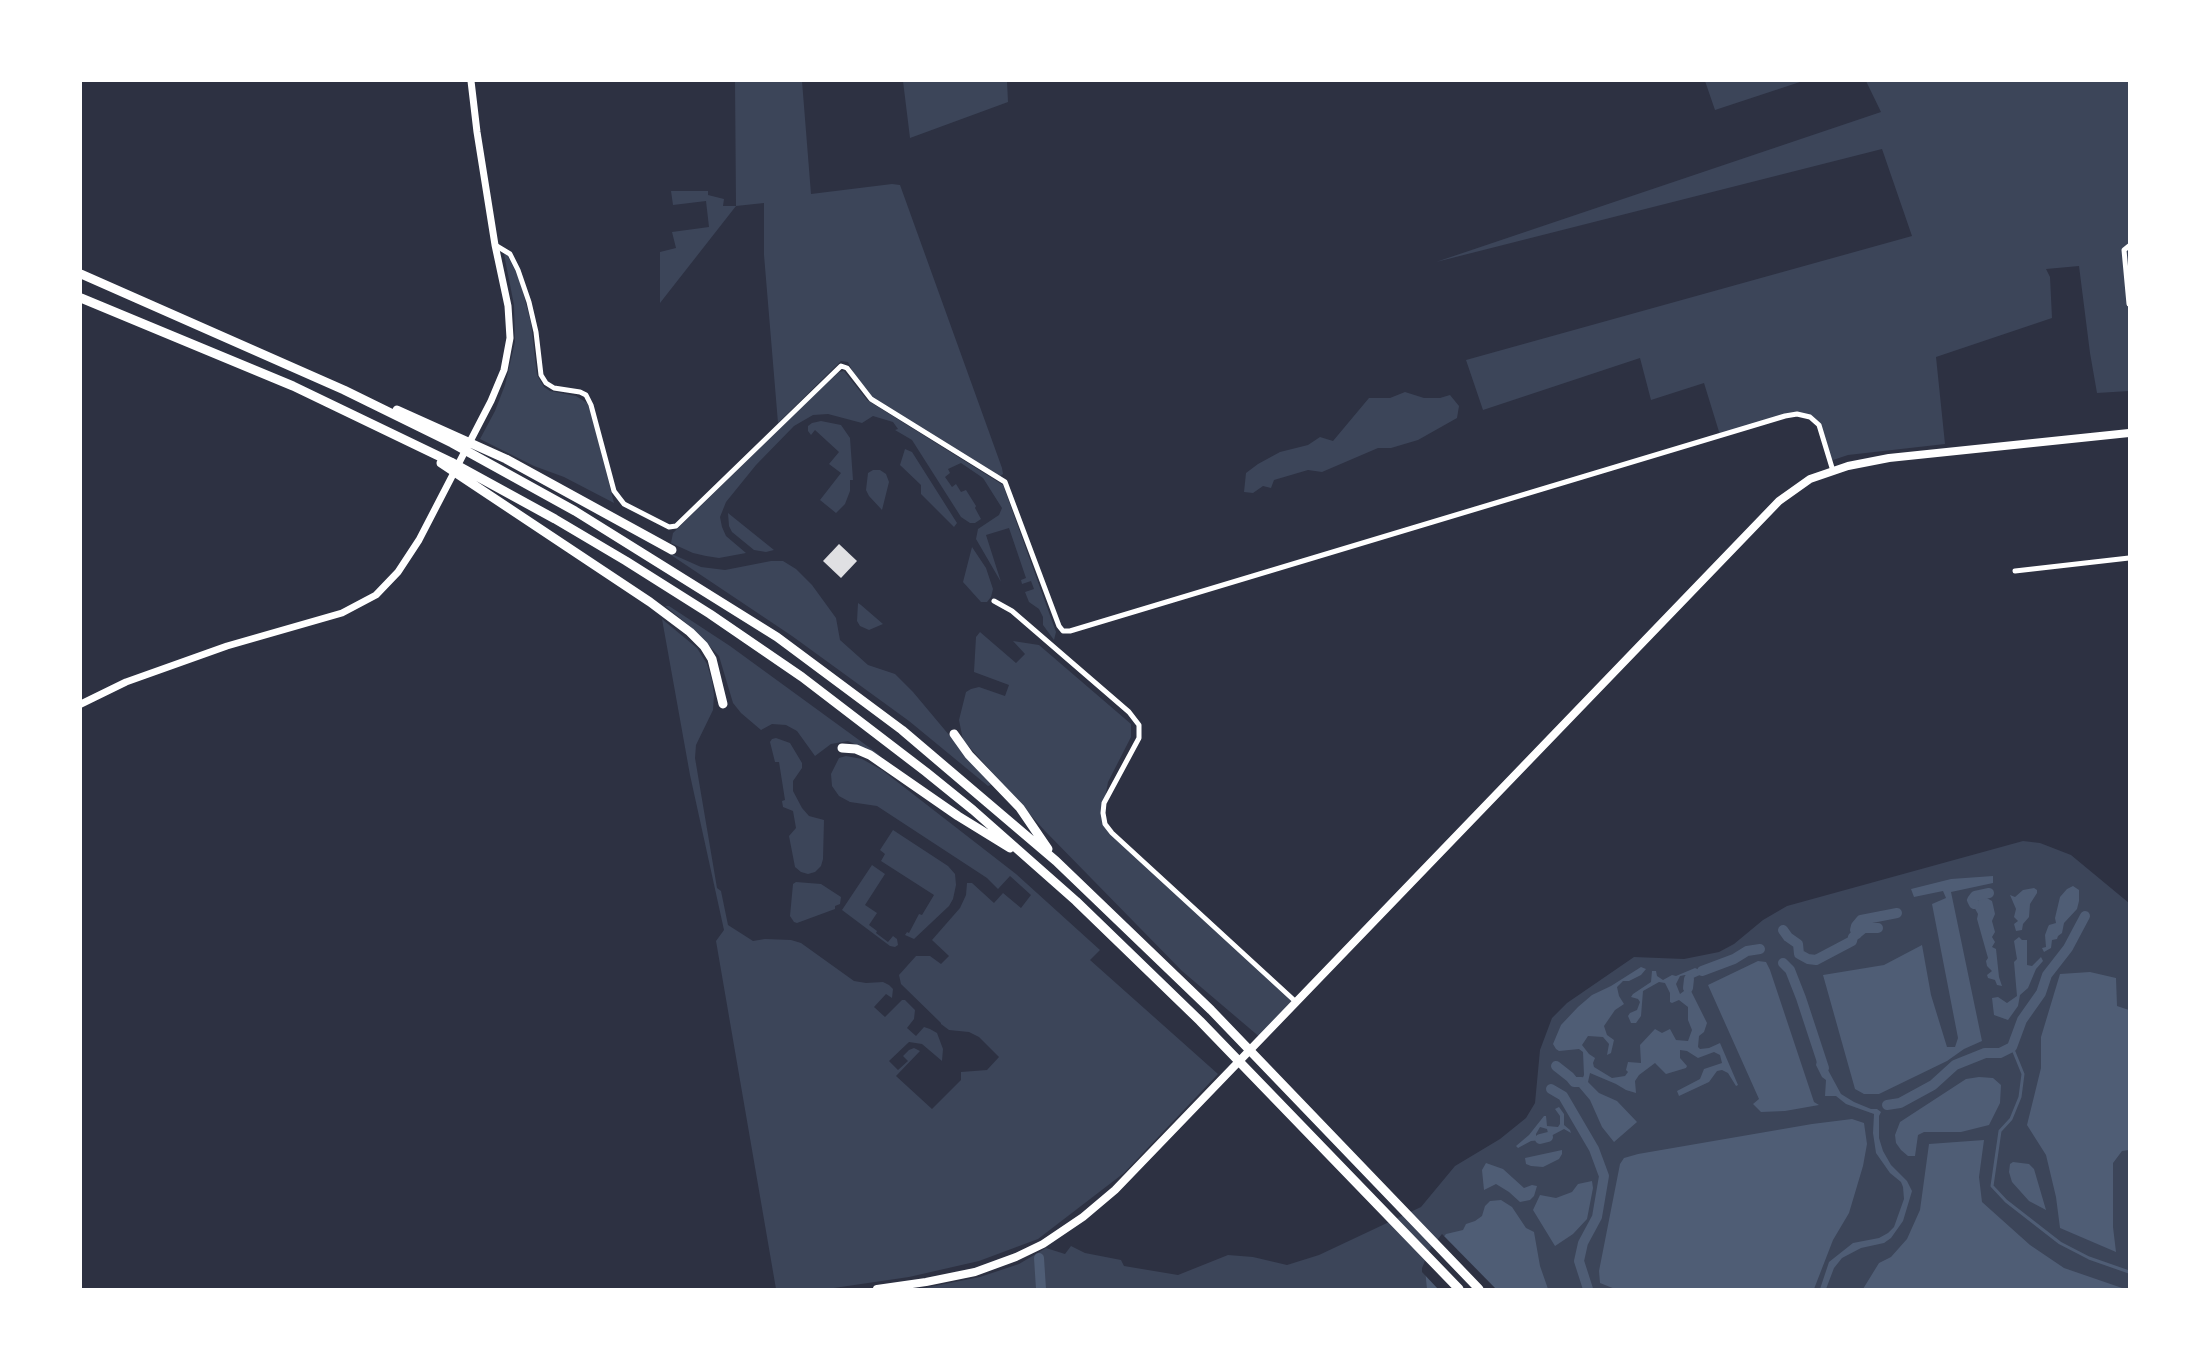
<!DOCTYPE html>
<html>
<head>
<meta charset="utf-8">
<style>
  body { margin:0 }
  #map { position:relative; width:2210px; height:1370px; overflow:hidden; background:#2d3142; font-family:Bitter,serif }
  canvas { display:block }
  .frame { position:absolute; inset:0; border:82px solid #fff; pointer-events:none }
</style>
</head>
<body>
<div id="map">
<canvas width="2210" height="1370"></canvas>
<div class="frame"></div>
</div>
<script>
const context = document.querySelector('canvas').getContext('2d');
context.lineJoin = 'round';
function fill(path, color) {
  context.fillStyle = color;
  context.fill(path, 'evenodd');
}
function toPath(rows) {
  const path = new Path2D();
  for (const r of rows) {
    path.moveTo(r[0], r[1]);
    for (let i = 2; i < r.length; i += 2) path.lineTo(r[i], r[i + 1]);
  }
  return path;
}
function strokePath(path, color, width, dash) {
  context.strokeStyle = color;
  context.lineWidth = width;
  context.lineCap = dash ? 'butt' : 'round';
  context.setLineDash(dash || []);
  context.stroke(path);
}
fill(toPath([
  [735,81,802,81,811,194,892,184,900,185,1002,468,1003,474,1000,476,872,397,855,376,848,362,841,361,778,423,764,255,764,203,736,206,660,303,660,252,676,248,672,232,709,227,706,201,673,205,671,191,708,191,708,195,724,199,723,206,736,206],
  [903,81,1007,81,1008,102,910,138],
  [1705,81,1803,81,1715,110],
  [1866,81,2129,81,2129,391,2097,393,2090,353,2079,266,2046,269,2050,277,2052,318,1936,357,1945,444,1848,455,1830,461,1824,436,1810,417,1797,414,1720,435,1704,383,1651,400,1640,358,1483,410,1466,360,1912,236,1882,149,1436,262,1881,112],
  [504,254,507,255,511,262,520,281,531,323,537,375,544,387,550,391,576,396,587,403,591,412,614,503,564,477,534,466,480,439,495,411,505,385,515,342,514,305],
  [844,371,867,400,1003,485,1056,632,1054,640,1043,625,1043,617,1039,609,1029,602,1025,592,1034,589,1031,581,1022,584,1021,580,1026,578,1009,528,986,535,1001,582,976,539,978,529,999,515,1002,508,983,478,961,463,948,469,950,473,945,477,952,487,956,484,961,492,966,490,976,506,975,508,981,519,975,523,970,523,961,517,912,440,895,430,898,429,893,422,873,416,862,423,828,414,813,415,794,426,756,465,726,502,720,517,722,527,726,536,746,553,719,558,706,556,693,553,671,543,673,533,810,399,839,372],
  [1405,392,1424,398,1440,398,1450,395,1459,406,1457,418,1418,440,1391,448,1378,448,1322,472,1308,470,1274,480,1271,488,1263,486,1253,493,1244,492,1246,473,1258,464,1280,452,1308,445,1320,437,1333,441,1369,398,1390,398],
  [821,421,841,425,850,438,853,480,850,480,850,491,845,504,836,513,820,500,841,473,829,464,839,452,815,430,811,435,808,431,808,426,812,423],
  [905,449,912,452,957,523,954,527,921,494,921,485,900,465],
  [873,470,880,470,886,474,889,482,882,510,869,496,866,490,868,473],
  [728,513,774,550,766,552,754,550,732,532,729,526],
  [972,547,986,568,993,589,991,597,987,602,981,602,963,582],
  [665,551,701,567,725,570,771,561,783,561,796,569,812,585,836,618,840,640,868,665,895,674,913,692,991,785,988,786,909,721,792,636],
  [858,603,861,605,883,624,869,630,860,626,857,621],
  [665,606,669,606,730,646,881,756,848,741,831,744,815,756,797,731,786,725,772,724,761,730,741,713,733,703,719,656,691,627],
  [662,619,697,648,707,664,712,681,714,695,713,710,696,745,695,758,717,888,721,891,728,925,753,941,765,939,791,940,801,943,854,981,866,983,883,982,889,985,893,989,892,998,886,994,874,1007,885,1017,902,1000,905,1000,915,1010,914,1019,907,1028,916,1036,924,1027,930,1029,937,1033,943,1049,942,1061,922,1044,909,1042,889,1061,898,1070,908,1061,903,1056,909,1050,914,1048,920,1051,896,1076,932,1109,961,1080,961,1072,987,1070,999,1057,979,1037,969,1032,949,1030,941,1024,941,1023,901,984,899,975,916,956,930,956,941,964,949,956,932,940,960,908,966,895,967,883,972,883,994,903,1003,893,1021,908,1031,895,1010,876,998,889,987,878,877,806,850,802,839,796,832,786,831,774,839,758,846,756,862,759,882,770,1016,874,1100,950,1090,960,1218,1074,1124,1173,1038,1239,979,1261,909,1277,827,1289,776,1289,716,941,724,930,690,775],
  [980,632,1016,663,1025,654,1013,641,1039,645,1131,724,1131,737,1108,782,1104,803,1105,824,1296,1002,1262,1039,1182,971,1045,831,963,740,959,720,966,692,971,689,979,687,1005,696,1009,685,974,672,976,637],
  [776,738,790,743,802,763,802,768,793,781,793,791,802,808,809,816,824,820,823,859,821,866,815,872,808,874,801,872,795,867,789,836,796,828,793,811,783,807,782,801,785,800,779,762,775,762,770,742,772,739],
  [893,830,948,866,955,874,956,885,953,899,949,906,914,939,905,935,907,932,909,933,919,914,922,915,934,895,881,861,885,854,880,850],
  [2023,841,2040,843,2071,855,2129,903,2129,1289,919,1289,980,1277,1019,1264,1046,1248,1065,1254,1071,1246,1085,1253,1121,1260,1124,1266,1178,1275,1228,1255,1253,1257,1287,1265,1319,1255,1421,1207,1455,1166,1500,1139,1526,1118,1535,1103,1540,1050,1552,1018,1567,1003,1634,957,1684,959,1719,952,1734,944,1763,920,1787,906],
  [872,865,885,874,865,905,877,913,869,925,877,931,876,933,888,942,893,936,897,939,898,945,895,947,890,946,842,910],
  [796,882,821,884,841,897,840,904,835,906,835,909,797,923,794,922,790,916,793,884]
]), '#3c4559');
fill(toPath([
  [1993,876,1993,883,1951,892,1982,1041,1964,1049,1947,1061,1879,1094,1864,1094,1855,1089,1823,975,1884,965,1922,945,1931,995,1947,1047,1955,1047,1958,1038,1932,904,1946,898,1943,891,1914,897,1911,889,1951,879],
  [2073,886,2079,890,2079,901,2077,909,2064,923,2062,933,2058,936,2057,939,2052,940,2051,948,2044,952,2042,948,2046,947,2045,935,2048,927,2049,925,2056,923,2055,918,2060,897,2067,889],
  [2034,888,2037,890,2037,893,2030,904,2029,917,2023,924,2022,930,2016,931,2014,924,2018,921,2014,917,2016,909,2010,895,2015,897,2023,890],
  [1985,897,1992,901,1993,905,1995,914,1992,921,1995,932,1992,937,1995,942,1992,947,1996,949,1999,977,2002,986,1997,985,1995,980,1988,978,1987,975,1992,971,1987,966,1986,961,1988,958,1977,919,1978,914,1973,905,1975,902],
  [2019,937,2022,940,2027,940,2027,965,2032,966,2041,957,2043,961,2036,969,2028,988,2020,995,2018,1006,2008,1020,1994,1015,1992,998,1998,997,2007,1003,2017,996,2014,962,2017,959,2014,941],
  [1758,961,1766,962,1770,970,1814,1102,1819,1105,1785,1111,1761,1112,1753,1104,1759,1099,1708,985],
  [1641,967,1646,969,1641,975,1629,981,1623,981,1617,987,1619,996,1624,1004,1615,1010,1604,1026,1607,1035,1614,1040,1611,1053,1607,1055,1609,1044,1603,1037,1588,1036,1582,1045,1589,1054,1595,1058,1593,1063,1594,1067,1612,1078,1625,1076,1628,1072,1626,1070,1628,1062,1641,1063,1640,1045,1655,1029,1662,1033,1670,1029,1676,1040,1688,1041,1692,1030,1688,1020,1688,1007,1679,1000,1672,1003,1670,1002,1670,993,1665,983,1659,982,1643,991,1641,1016,1636,1023,1631,1023,1628,1016,1630,1013,1637,1010,1640,1002,1638,999,1631,997,1633,994,1651,982,1652,971,1656,971,1657,976,1663,980,1672,975,1676,976,1695,968,1702,971,1702,974,1691,979,1685,975,1680,976,1676,984,1680,994,1688,988,1691,991,1707,1023,1704,1032,1699,1036,1698,1047,1700,1049,1709,1048,1720,1043,1738,1085,1736,1086,1728,1073,1722,1070,1717,1071,1709,1082,1679,1096,1677,1091,1700,1079,1704,1069,1722,1063,1720,1055,1714,1052,1698,1058,1687,1051,1680,1050,1680,1058,1687,1066,1686,1068,1666,1074,1655,1063,1639,1075,1635,1081,1636,1093,1626,1090,1616,1084,1590,1073,1588,1082,1599,1093,1617,1101,1637,1122,1614,1142,1602,1127,1590,1100,1579,1087,1584,1075,1583,1052,1579,1049,1559,1051,1556,1049,1553,1044,1561,1025,1578,1007,1592,995,1611,986],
  [2090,972,2116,978,2117,1006,2129,1010,2129,1150,2122,1151,2113,1163,2113,1227,2116,1252,2060,1228,2056,1197,2046,1155,2027,1125,2041,1068,2041,1037,2060,974],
  [1821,1055,1825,1058,1828,1070,1841,1094,1854,1102,1871,1109,1877,1109,1881,1112,1879,1116,1879,1138,1883,1151,1891,1165,1907,1181,1912,1191,1903,1221,1891,1238,1884,1243,1861,1248,1842,1258,1834,1268,1826,1289,1820,1289,1829,1262,1853,1243,1879,1238,1888,1233,1894,1227,1904,1199,1903,1187,1901,1182,1890,1173,1876,1153,1873,1133,1874,1114,1846,1104,1836,1096,1825,1096,1826,1080,1822,1077,1816,1065,1818,1056],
  [1979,1077,1993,1078,2001,1085,2000,1103,1989,1125,1961,1132,1924,1132,1918,1135,1915,1156,1908,1156,1901,1150,1896,1143,1895,1135,1900,1122,1966,1079],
  [1559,1107,1564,1114,1564,1125,1570,1130,1571,1133,1564,1129,1549,1137,1547,1129,1540,1127,1536,1134,1536,1138,1541,1140,1531,1141,1518,1148,1516,1146,1529,1135,1544,1116,1546,1116,1547,1126,1558,1127,1560,1124,1560,1116,1555,1109],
  [1852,1119,1864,1123,1867,1144,1863,1166,1849,1213,1833,1240,1814,1289,1615,1289,1600,1283,1599,1271,1620,1164,1624,1158,1638,1154,1812,1124],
  [1984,1140,1979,1177,1982,1202,2030,1245,2064,1268,2125,1289,1863,1289,1879,1263,1891,1257,1907,1239,1920,1210,1929,1144],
  [1562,1150,1562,1154,1559,1159,1543,1167,1531,1166,1526,1164,1525,1158],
  [2013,1162,2029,1164,2034,1169,2046,1210,2029,1201,2012,1182,2009,1172,2010,1164],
  [1486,1163,1503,1169,1524,1188,1532,1185,1537,1186,1534,1196,1530,1200,1520,1202,1509,1192,1496,1184,1484,1190,1482,1170],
  [1592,1181,1593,1188,1587,1219,1573,1234,1555,1246,1533,1210,1540,1195,1556,1198,1572,1192,1578,1184],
  [1501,1200,1512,1207,1526,1228,1534,1232,1540,1266,1548,1289,1427,1289,1425,1269,1433,1250,1446,1234,1463,1230,1466,1224,1475,1221,1482,1216,1485,1206,1490,1201]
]), '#4f5d75');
fill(toPath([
  [1442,1234,1496,1289,1438,1289,1422,1272,1422,1268,1430,1249]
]), '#2d3142');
strokePath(toPath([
  [2012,1047,2023,1074,2020,1097,2011,1119,2000,1131,1992,1186,2006,1201,2060,1243,2089,1258,2129,1272]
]), '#4f5d75', 3);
strokePath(toPath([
  [1974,904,1972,900,1975,896,1989,893],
  [1783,930,1788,937,1798,944,1799,954,1808,959,1816,960,1852,941,1853,937,1864,928,1878,928],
  [1857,934,1855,930,1856,926,1861,920,1897,913],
  [1783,963,1790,970,1801,998,1824,1068],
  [1702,971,1734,959,1747,951,1760,949],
  [1688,988,1689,979],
  [1556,1066,1570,1077,1574,1082,1581,1082],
  [1551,1089,1563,1096,1594,1149,1604,1176,1597,1217,1583,1243,1579,1261,1588,1289],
  [1887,1105,1900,1103,1933,1085,1955,1065,1985,1053,2000,1053,2012,1047,2022,1020,2041,993,2047,975,2068,948,2085,916],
  [1540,1139,1548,1137],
  [1039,1258,1041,1289]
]), '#4f5d75', 10);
fill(toPath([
  [839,544,857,561,841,578,823,561]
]), '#e0e0e3');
strokePath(toPath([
  [495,245,510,254,518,270,529,302,536,332,541,375,546,383,554,388,580,392,586,395,591,405,614,491,624,504,669,527,676,526,841,366,847,368,871,399,1005,482,1059,626,1063,631,1070,631,1785,416,1797,414,1810,417,1819,425,1833,471],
  [2129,246,2124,250,2129,304],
  [2015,571,2129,558],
  [994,601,1012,611,1129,712,1139,725,1139,738,1104,803,1103,813,1105,824,1112,833,1296,1002]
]), '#fff', 5);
strokePath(toPath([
  [81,704,126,682,227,646,342,613,376,595,398,572,419,540,491,401,504,370,510,338,508,306,495,245,477,132,471,81]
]), '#fff', 7);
strokePath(toPath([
  [877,1289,926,1282,975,1272,1016,1257,1043,1244,1083,1217,1115,1190,1779,501,1810,479,1848,466,1889,458,2129,433]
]), '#fff', 8);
strokePath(toPath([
  [81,274,344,390,452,443,575,511,777,637,902,730,1056,861,1211,1010,1479,1289],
  [81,298,293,386,451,462,555,519,626,561,710,614,802,677,926,772,973,810,1076,901,1200,1021,1459,1289],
  [397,410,506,459,672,550],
  [441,463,650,602,690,632,704,646,712,659,723,704],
  [954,734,969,755,1020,808,1048,849],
  [842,748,856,749,870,755,958,816,1010,848]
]), '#fff', 9);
</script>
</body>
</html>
